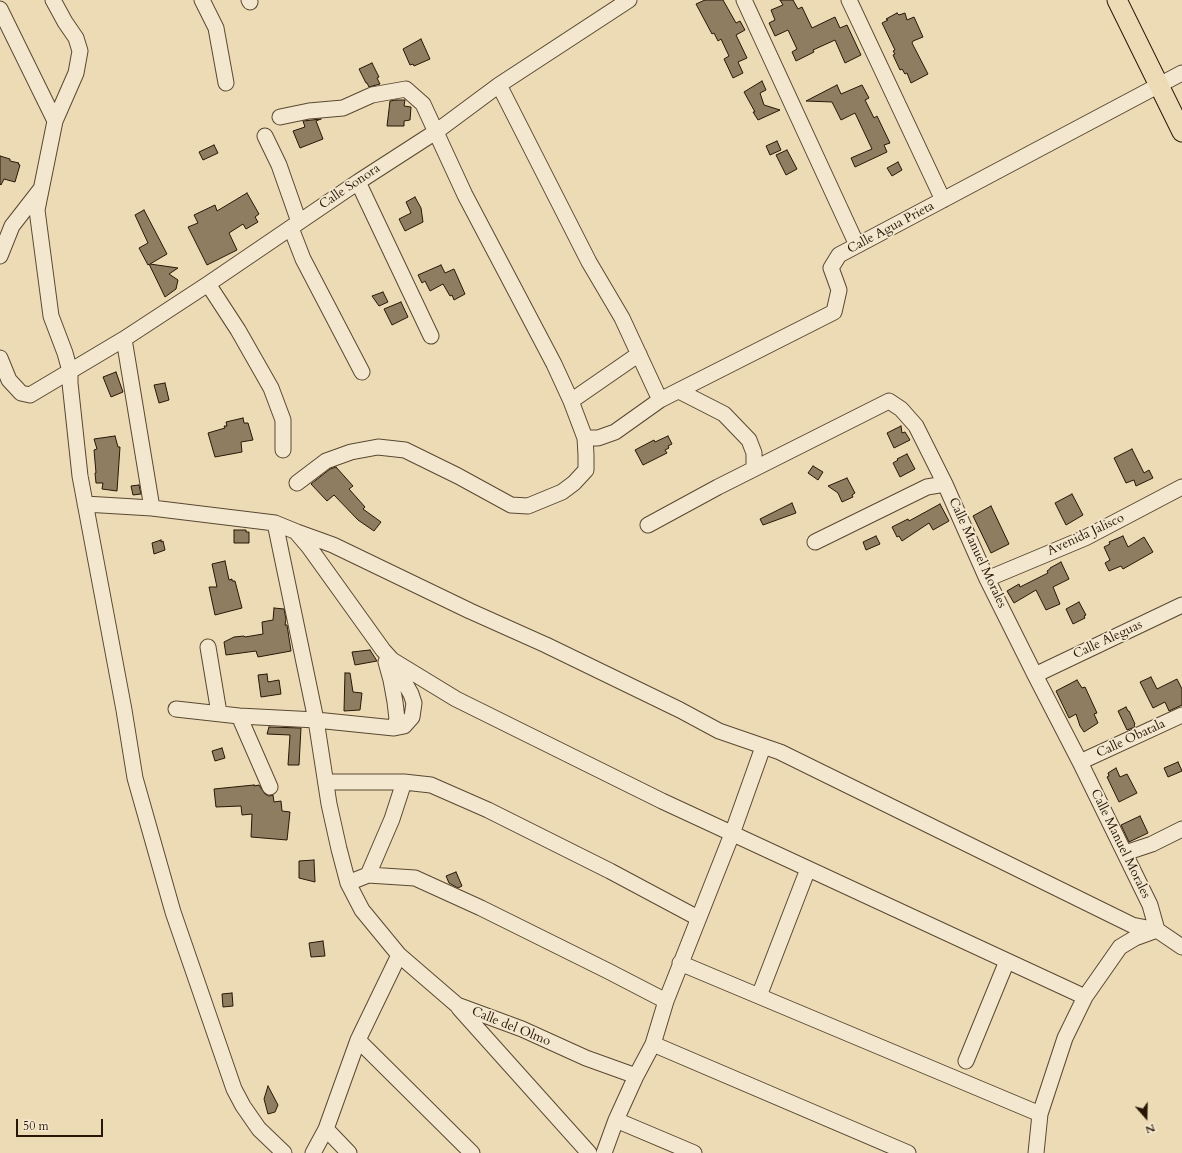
<!DOCTYPE html>
<html>
<head>
<meta charset="utf-8">
<style>
  body { margin:0 }
  #map { position:relative; width:1182px; height:1153px; overflow:hidden; background:#eddbb5; font-family:Cardo,serif }
  canvas { display:block }
  .north { position:absolute; left:1126px; top:1097px; width:40px; height:40px; -webkit-text-stroke:3px #f3e8cf; paint-order:stroke; rotate:160deg; font-size:11px; font-weight:700; line-height:16px; text-align:center; color:#281706 }
  .north::after { content:''; display:block; margin:auto; width:14px; height:18px; background:#281706; clip-path:polygon(50% 0,100% 100%,50% 72%,0 100%) }
  .scale { position:absolute; left:16px; top:1119px; width:87px; height:18px; box-sizing:border-box; border:2px solid #281706; border-top:0; padding-left:5px; font-size:12px; line-height:14px; white-space:nowrap; color:#281706; -webkit-text-stroke:3px #f3e8cf; paint-order:stroke }
</style>
</head>
<body>
<div id="map">
<canvas width="1182" height="1153"></canvas>
<div class="north">N</div>
<div class="scale">50 m</div>
</div>
<script>
const context = document.querySelector('canvas').getContext('2d');
context.lineJoin = 'round';
function fill(path, color) {
  context.fillStyle = color;
  context.fill(path, 'evenodd');
}
function toPath(rows) {
  const path = new Path2D();
  for (const r of rows) {
    path.moveTo(r[0], r[1]);
    for (let i = 2; i < r.length; i += 2) path.lineTo(r[i], r[i + 1]);
  }
  return path;
}
function strokePath(path, color, width, dash) {
  context.strokeStyle = color;
  context.lineWidth = width;
  context.lineCap = dash ? 'butt' : 'round';
  context.setLineDash(dash || []);
  context.stroke(path);
}
function write(font, color, halo, rows, align = 'center') {
  context.font = font + ' Cardo,serif';
  context.lineWidth = 3.5;
  context.setLineDash([]);
  context.textBaseline = 'middle';
  context.strokeStyle = halo;
  context.fillStyle = color;
  for (const [text, x, y, turn = 0] of rows) {
    context.save();
    context.translate(x, y);
    context.rotate((+turn || 0) * Math.PI / 180);
    context.textAlign = isNaN(turn) ? turn : align;
    if (halo) context.strokeText(text, 0, 0);
    context.fillText(text, 0, 0);
    context.restore();
  }
}
const building = toPath([
  [705,0,723,0,736,23,740,21,745,30,736,35,747,58,738,62,743,73,733,78,724,59,729,56,721,39,718,41,714,33,712,34,696,4,705,0],
  [780,0,793,0,798,9,802,7,812,28,835,17,840,28,847,25,861,55,845,63,835,40,813,50,814,52,796,61,792,52,797,49,788,30,775,36,769,23,775,20,771,10,783,5,780,0],
  [897,13,899,15,905,13,907,20,914,17,923,37,913,41,912,43,928,74,911,83,907,73,905,74,902,69,900,70,893,55,895,54,893,51,895,50,882,23,888,20,886,19,897,13],
  [421,39,430,59,414,66,413,64,410,65,403,49,421,39],
  [372,63,379,77,377,78,380,84,369,87,367,83,366,83,359,69,372,63],
  [762,81,766,90,760,93,764,105,780,110,758,120,753,112,755,112,744,92,762,81],
  [837,85,841,94,862,85,869,98,865,100,874,118,877,116,890,143,884,145,887,152,855,167,851,158,872,149,855,113,841,120,832,102,806,101,837,85],
  [396,100,405,100,404,106,411,107,410,120,404,121,404,126,387,126,390,101,396,100],
  [321,119,316,121,323,139,300,148,293,131,305,127,303,121,321,119],
  [777,141,781,150,770,155,766,146,777,141],
  [214,145,218,153,203,160,199,152,214,145],
  [787,150,797,169,786,175,776,155,787,150],
  [0,156,10,159,10,161,19,163,18,164,20,165,15,182,4,179,1,185,0,184,0,156],
  [898,162,902,170,892,176,887,168,898,162],
  [247,193,259,214,255,217,258,222,246,229,243,224,229,233,237,250,207,265,188,227,198,223,194,215,215,205,217,211,247,193],
  [415,197,421,208,423,222,405,231,399,219,411,213,406,202,415,197],
  [144,210,167,254,150,264,178,268,169,274,178,280,176,289,165,297,149,264,148,265,139,248,148,243,135,215,144,210],
  [441,265,445,273,454,269,465,294,454,300,452,295,450,296,443,284,430,291,425,281,422,283,418,275,441,265],
  [383,292,388,302,379,306,372,296,383,292],
  [401,302,408,317,392,325,384,309,401,302],
  [116,372,123,392,111,397,103,377,116,372],
  [165,383,169,400,159,403,154,385,165,383],
  [243,418,244,423,248,423,253,440,241,442,242,452,215,457,208,433,225,428,224,426,227,426,226,422,243,418],
  [901,426,902,433,905,432,910,440,894,448,887,433,901,426],
  [115,436,118,447,120,447,117,491,102,489,103,483,96,483,95,473,96,473,94,450,97,449,94,439,115,436],
  [668,436,672,444,668,446,669,448,665,450,667,453,643,465,635,450,654,440,655,442,668,436],
  [1132,449,1144,473,1149,470,1153,478,1136,486,1134,480,1126,483,1114,458,1132,449],
  [907,454,915,469,900,477,893,463,898,460,897,459,907,454],
  [813,466,823,472,818,480,808,473,813,466],
  [336,467,353,486,349,489,365,507,363,509,381,522,374,531,358,520,334,495,327,501,311,484,330,469,336,467],
  [847,478,855,493,852,495,853,497,842,502,838,493,828,486,847,478],
  [139,485,141,494,133,495,131,486,139,485],
  [1072,494,1083,515,1066,525,1055,503,1072,494],
  [792,503,796,513,763,525,760,519,792,503],
  [940,504,949,521,933,530,929,523,902,541,899,536,897,537,892,527,908,519,909,521,940,504],
  [991,506,1009,544,991,553,973,516,991,506],
  [234,530,246,530,246,532,249,532,249,543,234,543,234,530],
  [876,536,880,544,866,550,863,542,876,536],
  [1123,536,1128,547,1144,537,1153,552,1123,569,1121,566,1109,571,1105,563,1110,560,1104,547,1110,544,1109,542,1123,536],
  [161,540,161,542,163,541,165,550,154,554,152,543,161,540],
  [225,561,229,580,232,579,232,581,235,581,242,608,215,615,209,587,217,587,212,564,225,561],
  [1061,562,1069,579,1053,587,1060,604,1046,610,1036,590,1014,603,1007,591,1019,584,1020,587,1048,573,1047,571,1050,569,1050,568,1061,562],
  [1079,602,1086,615,1084,616,1085,618,1073,624,1066,609,1079,602],
  [274,608,284,609,286,619,285,625,287,625,291,651,258,657,256,651,226,655,224,642,234,637,244,636,245,637,263,634,262,622,273,620,274,608],
  [370,650,377,661,355,665,352,652,370,650],
  [345,673,350,673,353,692,362,693,360,710,344,711,345,673],
  [267,674,268,682,279,680,281,694,261,697,258,675,267,674],
  [1151,677,1157,689,1177,679,1182,689,1182,705,1169,711,1165,702,1153,708,1140,682,1151,677],
  [1077,680,1082,688,1085,687,1097,713,1094,714,1098,723,1084,732,1080,726,1076,714,1069,718,1056,691,1077,680],
  [1126,707,1128,711,1129,711,1135,724,1134,725,1135,727,1127,730,1118,711,1126,707],
  [269,727,301,728,299,765,288,765,290,735,267,734,269,727],
  [222,748,225,758,215,761,212,751,222,748],
  [1178,762,1182,771,1168,777,1164,768,1178,762],
  [1116,768,1120,777,1127,774,1137,793,1119,802,1107,777,1109,776,1108,773,1116,768],
  [254,785,254,786,259,785,265,794,269,796,273,795,274,802,281,801,282,811,290,812,287,840,251,837,252,814,242,815,241,806,216,807,214,789,254,785],
  [1140,816,1148,833,1129,842,1121,825,1140,816],
  [314,860,315,882,299,878,299,861,314,860],
  [456,872,462,886,458,888,449,883,446,876,456,872],
  [323,941,325,956,311,957,309,943,323,941],
  [232,993,233,1006,223,1007,222,994,232,993],
  [268,1086,278,1105,275,1112,268,1114,264,1099,268,1086]
]);
fill(building, '#8e7d61');
strokePath(building, '#281706', 1);
const minor = toPath([
  [53,0,65,22,76,38,80,51,76,73,55,121],
  [202,0,216,28,226,83],
  [249,0,250,2],
  [744,0,857,245],
  [849,0,943,200],
  [0,9,55,121,37,210,51,316,65,353,70,371,70,383,80,476,124,710,135,778,173,912,234,1089,243,1106,259,1129,284,1153],
  [499,85,589,262,622,318,660,400],
  [280,117,309,111,343,108,372,95,406,89,423,104,465,195,554,364,571,401,585,438,586,455,586,470,574,483,562,492,528,506,511,505,458,476,405,450,378,447,351,452,326,461,297,483],
  [265,136,279,165,299,222],
  [358,182,431,336],
  [291,228,303,259,362,372],
  [0,256,12,226,40,190],
  [208,284,238,330,271,388,283,420,283,450],
  [124,339,152,508],
  [0,358,9,380,21,393,30,395,124,339,208,284,358,182,437,131,499,85,629,0],
  [679,391,724,414,749,440,754,453,754,468],
  [571,401,639,354],
  [585,438,598,438,615,432,660,400,834,312,839,290,831,268,839,255,1182,73],
  [85,504,152,508,275,523,297,532,333,545,470,611,546,645,680,710,719,731,780,752,1132,925,1157,930],
  [275,523,316,720,329,804,339,849,348,883,362,910,399,955,457,1005,522,1029,586,1058,636,1076],
  [648,525,718,487,889,401,901,409,916,426,945,484,987,579,1035,675,1080,762,1150,905,1157,930,1182,947],
  [297,533,309,547,383,650,392,660,456,699,662,801,1085,997],
  [815,542,927,487,945,484],
  [987,579,1085,538,1182,487],
  [208,647,219,713],
  [386,662,391,680,395,702,397,719,394,728],
  [1035,675,1182,605],
  [176,709,239,716,316,720,394,728,404,726,412,717,414,703,411,694,393,662],
  [239,716,270,787],
  [1080,762,1182,715],
  [326,782,404,782,431,785,488,810,610,871,698,918],
  [1125,853,1152,844,1182,829],
  [368,875,392,819,404,782],
  [348,883,368,875,415,878,481,908,608,971,666,1001],
  [680,963,1040,1114],
  [759,996,808,869],
  [459,1008,589,1153],
  [358,1040,472,1153],
  [653,1044,908,1153],
  [966,1061,1007,961],
  [616,1120,694,1153],
  [326,1129,349,1153],
  [313,1153,326,1129,358,1040,399,955],
  [604,1153,616,1120,636,1076,653,1044,666,1001,732,834,763,747],
  [1036,1153,1040,1114,1065,1038,1085,997,1120,947,1135,938,1157,930]
]);
const major = toPath([
  [1117,0,1182,132]
]);
strokePath(minor, '#594832', 17);
strokePath(major, '#281706', 21);
strokePath(minor, '#f3e8cf', 15);
strokePath(major, '#eddbb5', 19);
write('13px', '#281706', '#f3e8cf', [
  ["Calle Sonora",350,187,-34],
  ["Calle Agua Prieta",891,228,-28],
  ["Avenida Jalisco",1086,535,-25],
  ["Calle Manuel Morales",977,553,65],
  ["Calle Aleguas",1108,640,-25],
  ["Calle Obatala",1131,739,-25],
  ["Calle Manuel Morales",1120,844,64],
  ["Calle del Olmo",511,1027,22]
]);
</script>
</body>
</html>
